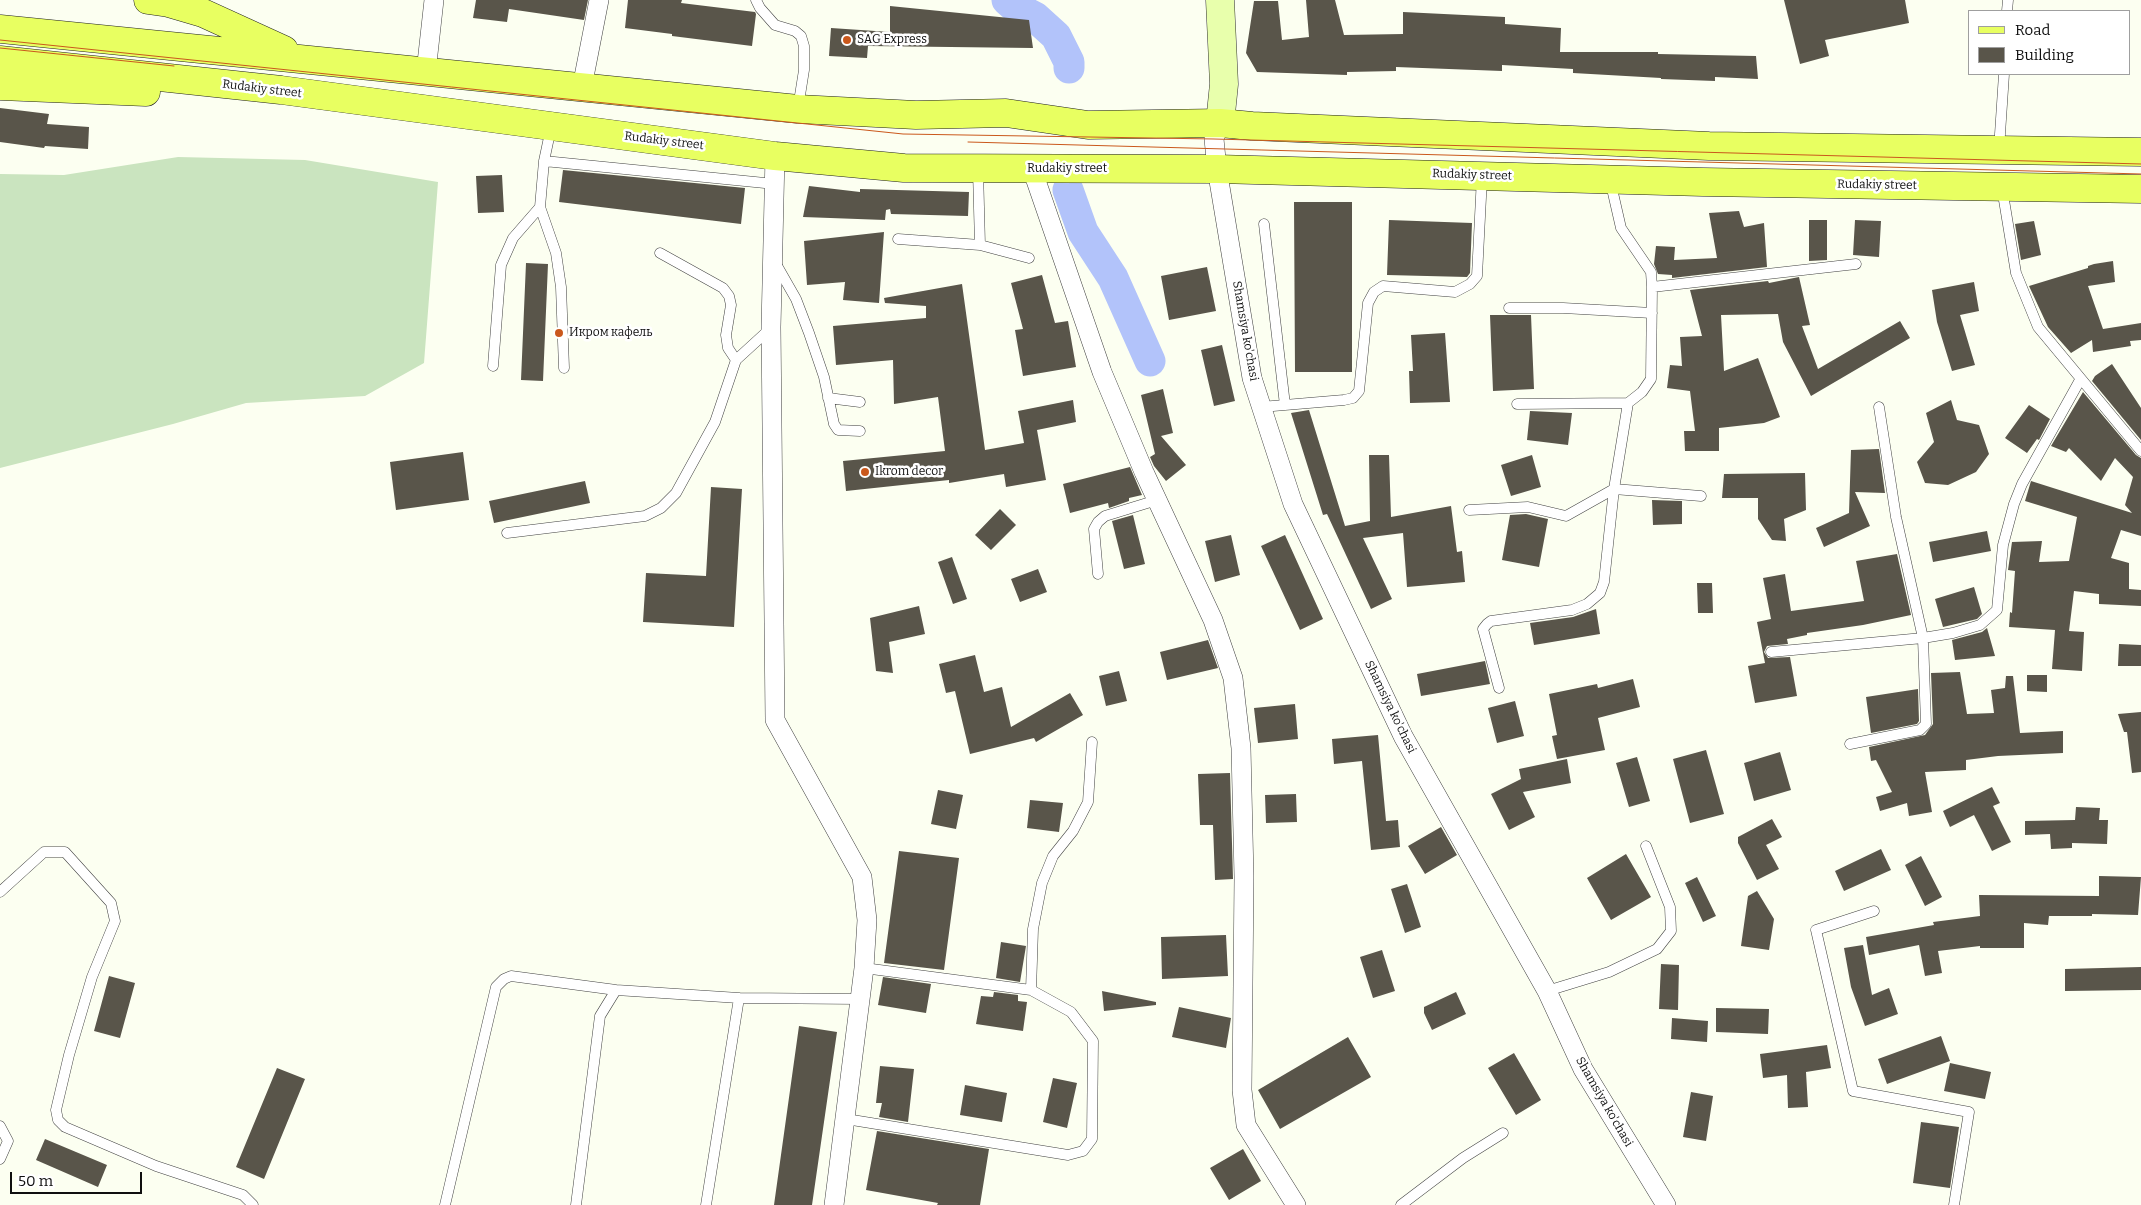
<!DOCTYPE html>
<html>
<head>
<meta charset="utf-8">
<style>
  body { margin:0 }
  #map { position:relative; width:2141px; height:1205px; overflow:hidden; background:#fcfff1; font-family:Bitter,serif }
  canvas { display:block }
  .legend { position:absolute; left:1968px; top:10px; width:162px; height:65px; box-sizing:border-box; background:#fff; border:1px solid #9f9f9f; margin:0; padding:6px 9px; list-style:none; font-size:15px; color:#0f0f0f }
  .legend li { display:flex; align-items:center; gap:10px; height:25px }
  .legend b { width:25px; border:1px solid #9f9f9f }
  .scale { position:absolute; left:10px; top:1172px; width:132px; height:22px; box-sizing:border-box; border:2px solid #0f0f0f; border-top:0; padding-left:6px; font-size:15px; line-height:18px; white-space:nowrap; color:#0f0f0f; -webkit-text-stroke:4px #fff; paint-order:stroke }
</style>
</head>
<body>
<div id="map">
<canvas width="2141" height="1205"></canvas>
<ul class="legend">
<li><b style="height:6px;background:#e8ff61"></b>Road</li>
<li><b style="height:14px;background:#59554a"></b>Building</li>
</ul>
<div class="scale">50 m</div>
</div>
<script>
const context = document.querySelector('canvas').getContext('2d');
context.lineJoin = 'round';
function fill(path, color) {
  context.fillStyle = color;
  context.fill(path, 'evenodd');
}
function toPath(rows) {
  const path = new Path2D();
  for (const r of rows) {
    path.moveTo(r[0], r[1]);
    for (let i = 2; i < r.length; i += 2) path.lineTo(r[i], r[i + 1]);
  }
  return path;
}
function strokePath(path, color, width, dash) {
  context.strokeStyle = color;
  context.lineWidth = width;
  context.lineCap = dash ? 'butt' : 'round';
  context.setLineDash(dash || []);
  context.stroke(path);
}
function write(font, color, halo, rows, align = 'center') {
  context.font = font + ' Bitter,serif';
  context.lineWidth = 5;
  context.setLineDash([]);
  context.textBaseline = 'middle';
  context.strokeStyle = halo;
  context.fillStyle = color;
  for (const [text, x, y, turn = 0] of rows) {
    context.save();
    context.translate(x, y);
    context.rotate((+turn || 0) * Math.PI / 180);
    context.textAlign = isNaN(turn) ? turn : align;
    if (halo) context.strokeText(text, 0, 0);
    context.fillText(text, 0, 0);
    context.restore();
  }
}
fill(toPath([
  [178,157,305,160,438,182,424,363,365,396,246,403,173,424,0,468,0,174,64,175]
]), '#cae4bf');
strokePath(toPath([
  [1007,0,1015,7,1035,17,1056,36,1069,62,1069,68],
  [1068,190,1083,232,1113,278,1150,361]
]), '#b2c3fa', 31);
fill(toPath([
  [476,0,588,0,584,20,509,9,507,22,473,18],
  [628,0,682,0,681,3,755,12,756,14,752,46,672,36,672,34,625,28],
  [1306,0,1335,0,1344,35,1403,34,1403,12,1505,17,1505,24,1561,28,1560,52,1658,52,1658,54,1756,56,1758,79,1715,77,1715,81,1661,79,1661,78,1573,73,1573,69,1502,65,1502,71,1396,67,1396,71,1347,72,1347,75,1257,72,1246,53,1254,1,1278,1,1282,40,1309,37],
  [1784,0,1905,0,1909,23,1825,40,1829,56,1800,64],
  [890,6,1029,20,1033,48,868,46,867,58,829,56,831,28,890,32],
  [0,108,49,114,47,124,89,127,88,149,45,146,44,148,0,142],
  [563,170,745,188,741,224,559,202],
  [502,175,504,212,478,213,476,176],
  [809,186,860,192,860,189,969,192,968,216,891,214,890,209,886,210,885,220,803,217],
  [1294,202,1352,202,1352,372,1295,372],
  [1739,211,1744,227,1764,223,1767,267,1672,278,1672,275,1658,274,1654,264,1656,246,1675,247,1674,260,1717,258,1709,213],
  [1389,220,1472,223,1470,273,1467,277,1387,275],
  [1809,220,1827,220,1827,260,1809,261],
  [1855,220,1881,221,1879,257,1853,255],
  [2034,221,2041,255,2021,260,2015,224],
  [884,232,879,303,843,300,845,282,807,285,804,241],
  [2113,261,2115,282,2088,286,2103,329,2141,323,2141,340,2130,341,2131,346,2093,352,2092,340,2071,353,2048,327,2029,286,2088,268,2088,266,2094,264],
  [526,263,548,264,543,381,521,380],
  [1207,267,1216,311,1169,320,1161,276],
  [1042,275,1055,323,1068,321,1076,367,1023,376,1015,330,1023,329,1011,283],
  [1799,277,1810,325,1802,326,1818,369,1900,321,1910,338,1811,396,1783,342,1778,314,1721,315,1724,371,1758,358,1780,417,1764,423,1719,428,1719,451,1685,451,1684,431,1695,431,1690,391,1667,388,1670,365,1682,366,1680,337,1702,336,1690,290,1768,281,1769,283],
  [1974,282,1979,311,1960,315,1975,365,1952,371,1937,322,1932,290],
  [962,284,985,450,1024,443,1018,411,1073,400,1076,422,1037,430,1046,480,1006,487,1004,474,949,483,949,480,846,491,843,461,945,451,938,397,894,404,893,360,836,365,833,326,926,318,926,306,885,303,884,298],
  [1490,315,1531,315,1534,389,1493,391],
  [1445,333,1450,402,1410,403,1409,371,1413,371,1411,335],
  [1222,345,1235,401,1214,406,1201,350],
  [2112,364,2141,408,2141,440,2092,381,2095,376],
  [1163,389,1173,433,1161,436,1186,465,1166,481,1154,466,1150,457,1155,454,1141,395],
  [2083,392,2136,455,2141,458,2141,536,2121,530,2111,558,2129,563,2129,589,2141,590,2141,606,2099,604,2099,594,2074,591,2069,631,2084,632,2082,671,2052,669,2055,630,2009,627,2010,612,2012,613,2015,571,2008,570,2012,542,2042,541,2039,562,2069,561,2077,517,2025,501,2031,481,2132,513,2125,505,2133,477,2115,458,2101,481,2069,448,2066,452,2051,446],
  [1951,400,1957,420,1979,425,1989,454,1976,472,1948,485,1925,483,1917,462,1934,442,1926,413],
  [2029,405,2050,419,2039,440,2037,439,2027,453,2005,438],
  [1309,410,1345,526,1370,521,1369,455,1389,455,1391,517,1451,506,1457,552,1462,551,1465,582,1407,587,1403,533,1363,538,1392,599,1371,609,1327,514,1323,515,1291,413],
  [1530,411,1572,413,1568,445,1527,440],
  [1879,449,1885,493,1855,492,1870,526,1824,547,1816,528,1849,513,1851,450],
  [463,452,469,500,396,510,390,462],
  [1532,455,1541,487,1511,496,1501,465],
  [1130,467,1142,495,1129,498,1129,501,1109,508,1108,503,1070,513,1063,484],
  [1805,473,1806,510,1784,519,1786,541,1772,540,1758,519,1758,498,1722,498,1724,474],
  [585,481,590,503,494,523,489,501],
  [711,487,742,489,734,627,643,622,646,573,706,576],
  [1652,500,1682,501,1682,524,1653,525],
  [1000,509,1016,525,991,550,975,535],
  [1526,514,1548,519,1539,567,1502,560,1510,515],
  [1133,515,1145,564,1124,569,1112,521],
  [1987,531,1991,551,1933,562,1929,542],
  [1231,535,1240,575,1215,582,1205,541],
  [1285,535,1323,619,1300,630,1261,546],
  [1897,554,1911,615,1863,625,1807,633,1807,635,1787,639,1788,644,1767,646,1764,652,1768,658,1790,657,1797,696,1755,703,1748,666,1765,663,1757,622,1771,619,1763,578,1785,574,1791,611,1864,601,1856,561],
  [952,557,967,599,953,604,938,562],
  [1038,569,1047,592,1020,602,1011,579],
  [1697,583,1712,583,1713,613,1698,613],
  [1974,587,1982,614,1977,619,1943,627,1935,599],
  [919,606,925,634,889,642,893,673,876,671,870,618],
  [1596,609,1600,634,1534,645,1530,623,1573,617],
  [1987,628,1995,656,1955,660,1952,640,1982,632],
  [1208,640,1218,668,1167,680,1160,652],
  [2119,644,2141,645,2141,666,2118,666],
  [975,655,984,692,1002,687,1011,727,1070,693,1083,715,1036,742,1034,738,970,754,955,691,946,693,939,664],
  [1485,661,1490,684,1421,696,1417,674],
  [1119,671,1127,701,1106,706,1099,676],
  [1960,672,1967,714,1994,713,1991,690,2005,688,2006,676,2013,676,2020,733,2063,731,2063,753,1998,756,1966,760,1966,770,1925,772,1932,812,1909,816,1907,803,1880,811,1876,797,1892,792,1876,760,1871,761,1869,747,1925,735,1933,724,1931,673],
  [2027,675,2047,675,2047,692,2027,691],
  [1633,679,1640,707,1598,718,1605,750,1557,759,1552,736,1557,735,1549,694,1597,684,1598,688],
  [1918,689,1919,721,1917,724,1871,733,1866,697],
  [1515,701,1524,736,1497,743,1488,708],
  [1295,704,1298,739,1258,743,1254,708],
  [2141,712,2141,772,2132,773,2127,732,2124,732,2118,714],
  [1378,735,1386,821,1398,820,1400,847,1371,850,1362,761,1334,764,1332,739],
  [1706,750,1724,814,1690,823,1673,759],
  [1780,752,1791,790,1754,801,1744,763],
  [1637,757,1650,801,1629,807,1616,763],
  [1567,759,1571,783,1523,792,1535,817,1509,830,1491,794,1521,779,1519,769],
  [1230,773,1233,879,1215,880,1213,825,1200,825,1198,774],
  [1992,787,2000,803,1993,806,2011,842,1992,851,1974,815,1950,827,1943,811],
  [938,790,963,795,956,829,931,824],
  [1296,794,1297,822,1266,823,1265,795],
  [1030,800,1063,803,1059,832,1027,828],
  [2076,807,2100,808,2099,820,2108,820,2107,844,2072,843,2072,848,2051,849,2050,834,2025,835,2025,821,2075,820],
  [1772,819,1782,837,1766,845,1779,869,1757,880,1738,843,1738,837],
  [1441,827,1457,855,1425,874,1408,846],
  [1881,849,1891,870,1844,891,1835,871],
  [899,851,959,858,944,970,884,963],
  [1626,854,1651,897,1611,920,1587,878],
  [1921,856,1942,897,1925,906,1905,865],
  [2099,876,2141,877,2138,915,2092,914,2092,916,2049,916,2048,925,2024,923,2024,948,1980,948,1980,946,1938,951,1942,973,1925,976,1919,945,1869,955,1866,937,1934,925,1933,922,1980,916,1979,895,2099,896],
  [1697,877,1716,916,1703,922,1685,883],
  [1407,884,1421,927,1405,933,1391,889],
  [1757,891,1774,919,1769,950,1741,946,1748,896],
  [1226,935,1228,976,1162,979,1161,937],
  [1001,942,1026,946,1020,982,996,978],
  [1863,945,1872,995,1889,988,1898,1014,1865,1026,1851,987,1844,948],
  [1382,950,1395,991,1373,998,1360,957],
  [1661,964,1679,965,1678,1010,1659,1009],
  [2141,967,2141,990,2065,991,2065,969],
  [109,976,135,983,120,1038,94,1031],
  [883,977,931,984,926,1013,878,1005],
  [1102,991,1156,1002,1156,1005,1104,1011],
  [994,992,1018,995,1018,1001,1027,1002,1023,1031,976,1024,981,996,993,997],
  [1456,992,1466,1014,1432,1030,1424,1013,1424,1007],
  [1179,1007,1231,1018,1226,1048,1172,1037],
  [1716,1008,1769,1009,1768,1034,1716,1032],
  [1672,1018,1708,1021,1707,1042,1671,1039],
  [799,1026,837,1032,812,1205,774,1205],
  [1941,1036,1950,1061,1887,1084,1878,1059],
  [1348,1037,1371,1077,1280,1129,1258,1090],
  [1827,1045,1831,1068,1806,1072,1808,1107,1788,1108,1787,1075,1763,1078,1760,1054],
  [1514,1053,1541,1100,1516,1115,1488,1068],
  [1950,1063,1991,1072,1985,1099,1944,1091],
  [880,1066,914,1069,908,1122,879,1117,882,1103,876,1103],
  [277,1068,305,1079,264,1179,236,1167],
  [1053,1078,1077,1083,1067,1128,1043,1122],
  [965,1085,1007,1093,1002,1122,960,1115],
  [1691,1092,1713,1096,1706,1141,1683,1137],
  [1921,1122,1959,1127,1950,1188,1913,1183],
  [877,1131,989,1149,980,1205,937,1205,938,1203,866,1190],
  [45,1139,107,1165,98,1187,36,1160],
  [1243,1149,1261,1181,1229,1200,1210,1168]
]), '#59554a');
const service = toPath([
  [756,0,760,8,775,25,795,31,801,36,804,46,804,70,798,108],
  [2007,11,2008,0],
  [551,128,544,161,540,207,556,253,561,287,564,368],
  [1999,149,2004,74],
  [544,161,775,184],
  [2002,188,2016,273,2038,327,2141,451],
  [1264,224,1285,405],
  [898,239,980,245,978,170],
  [980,245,1029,258],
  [660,253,723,288,729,296,731,305,726,335,728,348,736,360],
  [776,264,796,299,809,333,824,377,834,424,838,430,860,431],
  [1652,287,1856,264],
  [1509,308,1563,308,1652,313],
  [493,366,501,265,513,238,540,207],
  [828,398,860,402],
  [1517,404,1628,403,1642,392,1651,379,1652,287,1651,272,1621,228,1610,180],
  [1261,407,1344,400,1353,398,1359,391,1368,303,1374,292,1383,286,1455,292,1470,284,1477,276,1482,177],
  [1469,510,1528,507,1566,516,1614,489,1701,496],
  [507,533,645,516,661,508,676,493,715,422,736,360,771,328],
  [1098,574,1094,529,1098,522,1105,516,1157,500],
  [1771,652,1923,638,1953,633,1980,625,1997,610,2003,545,2014,504,2022,484,2080,380],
  [1499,688,1483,629,1487,624,1491,621,1572,610,1587,604,1600,593,1604,582,1614,489,1628,403],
  [1850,744,1920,730,1926,724,1923,638,1896,517,1879,407],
  [0,892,44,852,65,852,111,903,115,921,92,977,69,1055,56,1110,58,1120,65,1127,156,1166,243,1195,253,1205],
  [1874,911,1816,930,1853,1091,1969,1112,1954,1205],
  [1031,990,1033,929,1042,883,1053,856,1073,831,1088,802,1092,742],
  [1547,991,1609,972,1657,949,1671,931,1670,907,1646,846],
  [846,1119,1068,1155,1083,1151,1092,1139,1093,1041,1071,1012,1031,990,864,968],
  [0,1126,8,1141,0,1159],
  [445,1205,496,987,504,979,511,976,616,990,739,998,860,999],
  [576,1205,600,1016,616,990],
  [706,1205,739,998],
  [1401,1205,1463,1158,1503,1133]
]);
const minor = toPath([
  [426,72,434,0],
  [582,87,599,0],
  [1220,123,1214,139,1217,169,1252,378,1293,504,1403,736,1547,991,1583,1069,1666,1205],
  [775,156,771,327,775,720,862,877,867,920,864,968,834,1205],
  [1032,169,1102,372,1144,472,1213,620,1233,678,1241,748,1244,877,1242,1090,1246,1125,1296,1205]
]);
const secondary = toPath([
  [1220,123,1224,84,1220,0]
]);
const primary = toPath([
  [148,0,169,3,203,13,284,50],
  [0,29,798,109,916,115,1006,113,1088,125,1220,123,1252,126,1709,146,2141,152],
  [0,60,281,90,775,156,904,168,1217,169,1703,182,2141,189],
  [0,86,146,92]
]);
strokePath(service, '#424242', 11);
strokePath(minor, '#424242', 20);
strokePath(secondary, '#313131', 29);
strokePath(primary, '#202020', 29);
strokePath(service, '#fff', 10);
strokePath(minor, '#fff', 19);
strokePath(secondary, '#e8ffac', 28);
strokePath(primary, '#e8ff61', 28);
strokePath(toPath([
  [0,40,903,134,1214,139,2141,164],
  [0,48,174,66],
  [968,142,2141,174]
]), '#ca581c', 1);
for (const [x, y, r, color] of [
  [847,40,5,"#ca581c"],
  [559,333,5,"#ca581c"],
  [865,472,5,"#ca581c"]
]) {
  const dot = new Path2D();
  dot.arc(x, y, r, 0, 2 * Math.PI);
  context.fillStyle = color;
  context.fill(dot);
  strokePath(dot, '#fff', 2);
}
write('12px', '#0f0f0f', '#fff', [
  ["SAG Express",857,40],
  ["Икром кафель",569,333],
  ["Ikrom decor",875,472]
], 'left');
write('12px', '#0f0f0f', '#fff', [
  ["Rudakiy street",262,89,7],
  ["Rudakiy street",664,141,7],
  ["Rudakiy street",1067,169],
  ["Rudakiy street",1472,175,2],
  ["Rudakiy street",1877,185,1],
  ["Shamsiya ko'chasi",1245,331,80],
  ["Shamsiya ko'chasi",1390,707,64],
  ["Shamsiya ko'chasi",1604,1102,60]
]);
</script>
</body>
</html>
